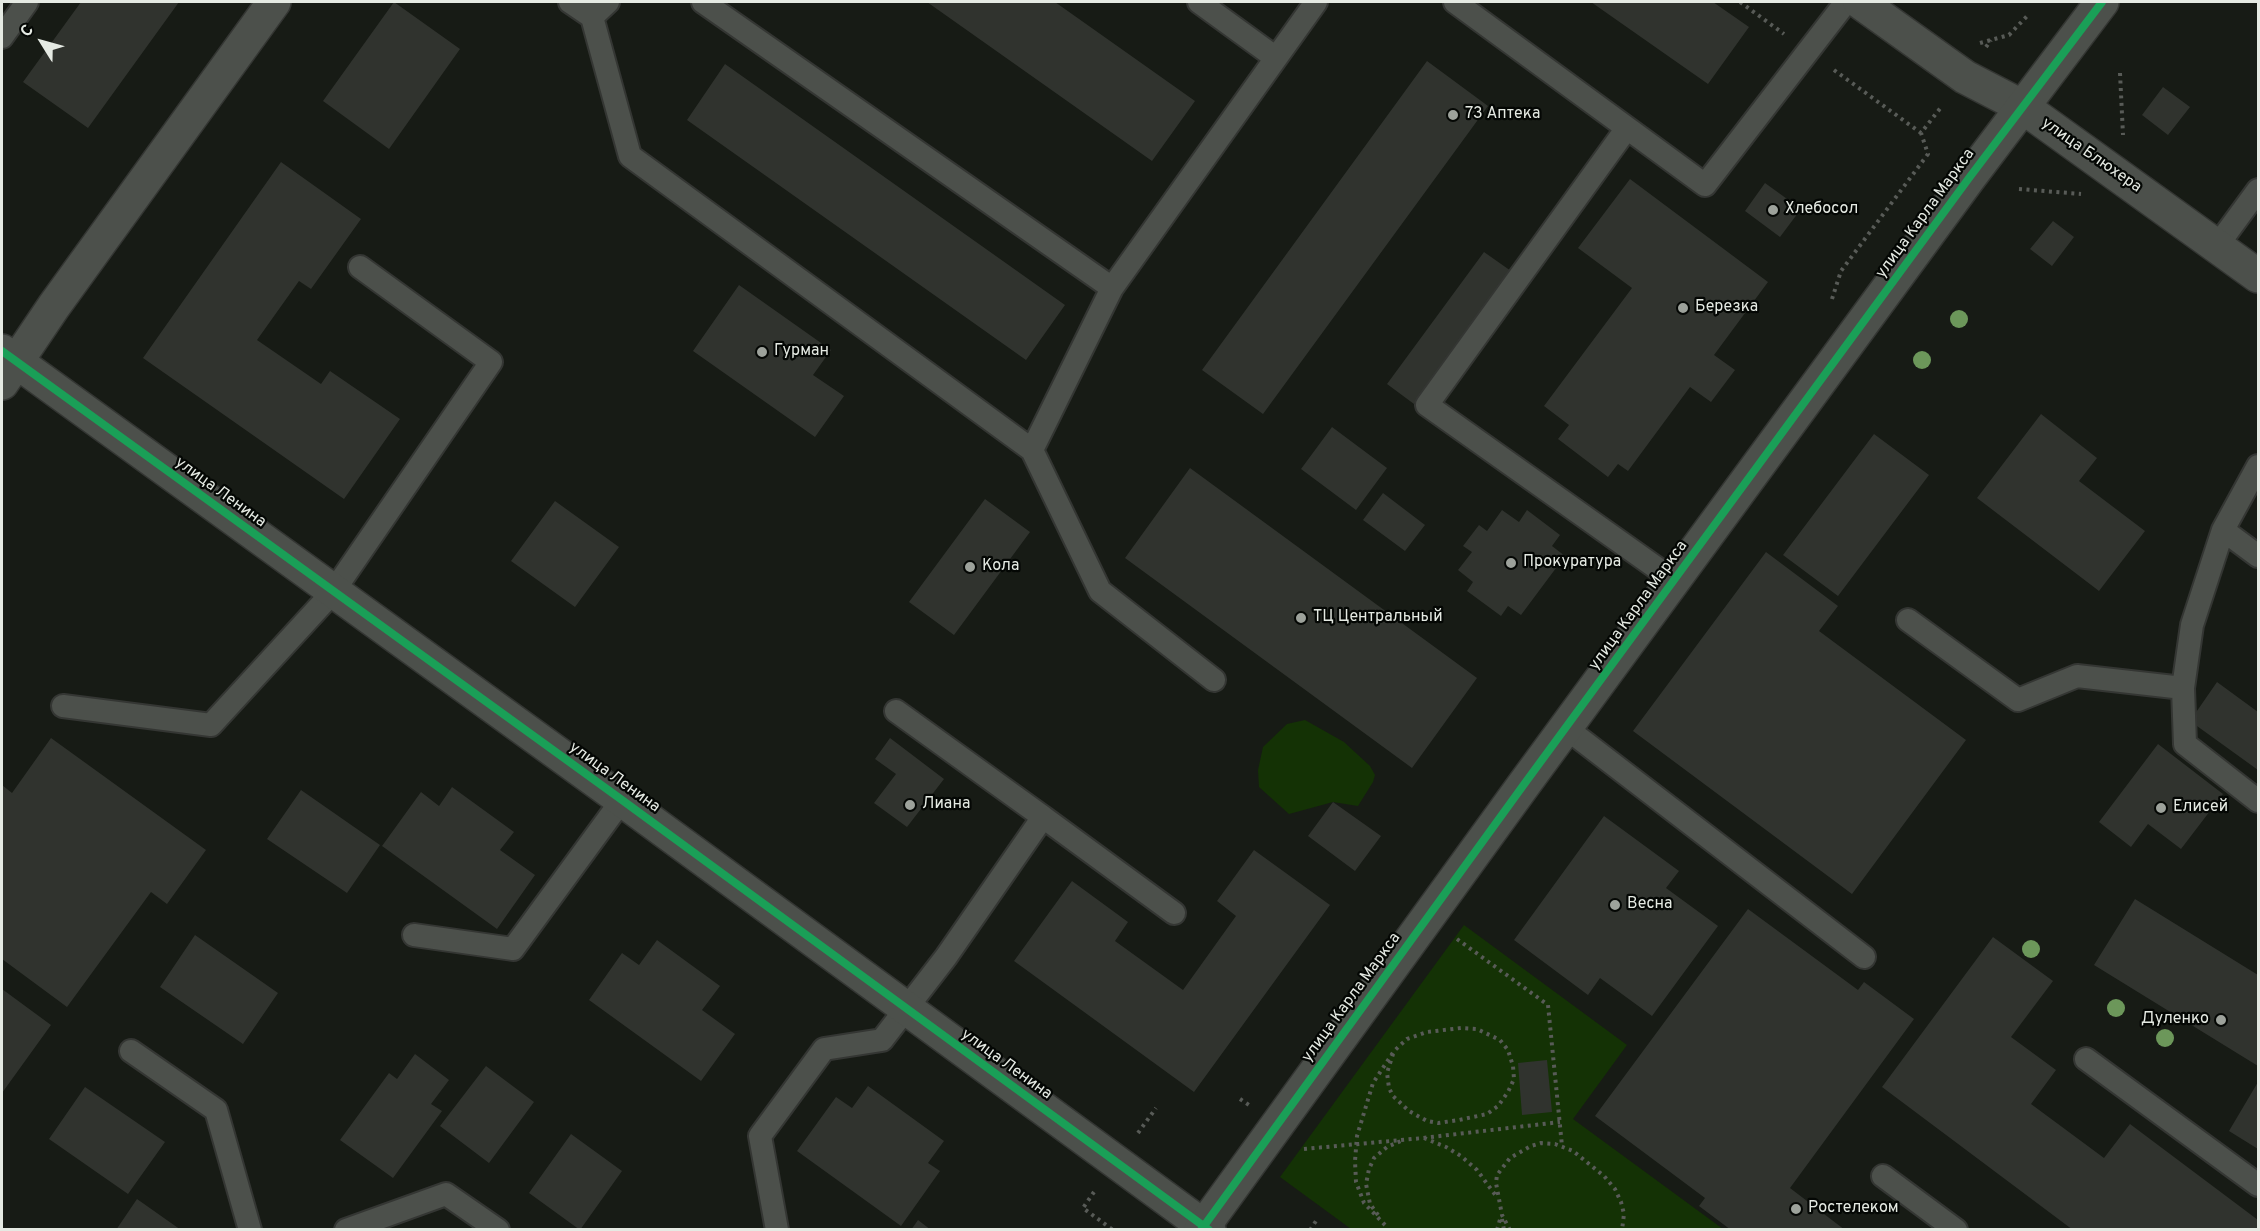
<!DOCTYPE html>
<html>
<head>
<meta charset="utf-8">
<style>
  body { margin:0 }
  #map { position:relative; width:2260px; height:1231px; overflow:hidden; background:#171b15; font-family:Overpass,sans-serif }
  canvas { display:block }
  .frame { position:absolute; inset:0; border:3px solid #e5eae3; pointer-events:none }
  .north { position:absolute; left:12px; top:12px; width:60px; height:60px; -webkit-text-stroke:4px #040704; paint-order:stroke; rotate:307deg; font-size:16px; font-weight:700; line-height:24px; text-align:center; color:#e5eae3 }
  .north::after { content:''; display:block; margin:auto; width:21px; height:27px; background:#e5eae3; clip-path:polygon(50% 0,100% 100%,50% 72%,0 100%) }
</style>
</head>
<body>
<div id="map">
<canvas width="2260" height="1231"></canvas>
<div class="frame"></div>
<div class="north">С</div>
</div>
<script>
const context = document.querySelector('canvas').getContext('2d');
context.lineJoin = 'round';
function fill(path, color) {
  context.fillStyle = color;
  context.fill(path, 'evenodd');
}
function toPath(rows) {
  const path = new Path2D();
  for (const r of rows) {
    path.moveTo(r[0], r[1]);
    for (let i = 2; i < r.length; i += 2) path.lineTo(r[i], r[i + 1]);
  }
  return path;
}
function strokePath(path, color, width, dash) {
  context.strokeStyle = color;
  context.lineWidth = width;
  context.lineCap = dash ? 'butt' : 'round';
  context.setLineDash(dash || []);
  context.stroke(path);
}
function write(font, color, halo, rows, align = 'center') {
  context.font = font + ' Overpass,sans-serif';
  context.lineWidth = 4.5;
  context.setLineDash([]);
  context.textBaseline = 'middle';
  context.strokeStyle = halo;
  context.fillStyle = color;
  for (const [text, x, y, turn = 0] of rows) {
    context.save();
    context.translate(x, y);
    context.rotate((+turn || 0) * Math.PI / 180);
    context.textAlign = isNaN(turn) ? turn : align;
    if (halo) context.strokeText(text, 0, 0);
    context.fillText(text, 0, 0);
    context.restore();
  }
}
fill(toPath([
  [1305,720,1344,742,1370,766,1375,775,1373,782,1358,806,1333,802,1289,814,1259,787,1258,770,1263,747,1287,724],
  [1464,925,1627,1045,1573,1119,1723,1229,1351,1229,1280,1177]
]), '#143205');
fill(toPath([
  [81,2,179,2,88,128,23,82],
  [394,2,460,49,389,149,323,101],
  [927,2,1055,2,1195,101,1152,161],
  [1591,2,1713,2,1749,27,1708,84],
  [1427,61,1488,106,1263,414,1202,370],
  [725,64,1065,305,1026,360,687,120],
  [2163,87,2190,107,2168,135,2142,115],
  [281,162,361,219,311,289,299,281,257,340,321,384,330,371,400,419,344,499,143,358],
  [1630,179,1768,282,1714,355,1735,370,1711,402,1690,387,1628,471,1618,464,1608,477,1558,439,1569,425,1544,406,1632,288,1578,248],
  [1765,183,1801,209,1780,237,1745,211],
  [2053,221,2074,237,2052,266,2030,249],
  [1484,252,1511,271,1414,404,1387,384],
  [739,285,831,350,813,375,844,396,815,437,693,351],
  [2041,414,2097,458,2079,481,2145,531,2099,591,1977,498],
  [1332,427,1387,468,1356,510,1301,469],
  [1874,434,1929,475,1838,596,1783,555],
  [1190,468,1477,678,1412,768,1125,558],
  [1383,493,1425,525,1405,551,1363,520],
  [985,499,1030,532,954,635,909,602],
  [555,501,619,547,575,607,511,561],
  [1502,510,1519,522,1527,510,1560,535,1552,546,1565,556,1521,615,1508,606,1501,616,1467,591,1473,582,1458,570,1472,552,1463,546,1479,525,1487,531],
  [1766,552,1838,606,1819,631,1966,740,1852,894,1633,731],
  [2217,682,2258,712,2258,770,2190,721],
  [51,738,206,850,167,904,151,892,67,1007,2,959,2,785,12,793],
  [890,738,944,779,907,827,874,803,896,774,875,759],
  [2158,744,2223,794,2181,849,2148,824,2131,847,2099,822],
  [452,787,514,832,500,850,535,875,497,929,382,846,421,792,439,806],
  [301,790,380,845,347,893,267,839],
  [1333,802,1381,836,1355,871,1308,836],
  [1604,816,1679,871,1666,888,1718,926,1652,1016,1600,978,1588,995,1514,940],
  [1254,850,1330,905,1194,1092,1014,961,1072,881,1128,922,1115,941,1183,990,1236,916,1217,901],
  [2135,899,2258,975,2258,1066,2094,965],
  [1748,909,1858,990,1864,982,1914,1019,1790,1188,1845,1230,1731,1230,1699,1206,1705,1198,1595,1116],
  [195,935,278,993,243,1044,160,987],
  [1993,937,2053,981,2011,1037,2056,1070,2031,1104,2104,1158,2130,1124,2258,1220,2258,1230,2073,1230,1882,1087],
  [657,940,720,986,702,1010,735,1034,701,1081,589,1000,622,953,639,965],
  [2,989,51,1025,2,1093],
  [415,1054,449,1080,431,1104,442,1111,393,1178,340,1140,389,1073,397,1079],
  [1547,1060,1552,1112,1522,1115,1518,1063],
  [486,1066,534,1102,489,1163,440,1126],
  [2258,1082,2258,1149,2229,1131],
  [868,1086,944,1141,928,1163,940,1171,901,1226,797,1151,836,1097,852,1108],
  [85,1087,165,1142,128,1194,49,1139],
  [571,1134,622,1171,580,1230,529,1193],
  [137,1199,181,1230,116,1230],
  [918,1220,931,1230,911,1230]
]), '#30332e');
const service = toPath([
  [570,2,592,17,630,156,1032,450,1100,591,1214,680],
  [703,2,1112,288],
  [1199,2,1276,58],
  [1455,2,1705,185,1846,2],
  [592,17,608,2],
  [2,37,27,2],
  [1627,128,1427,405,1675,581],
  [2217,246,2258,190],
  [1032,450,1112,288,1316,2],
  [2223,530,2258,556],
  [1908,620,2018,700,2077,676,2183,688,2192,625,2223,530,2258,466],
  [2183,688,2185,744,2258,801],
  [63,706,211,725,333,592,491,362,360,267],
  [896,711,1043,817],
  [1566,728,1864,957],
  [414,935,513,949,622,800],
  [131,1051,216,1110,250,1230],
  [2086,1059,2258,1185],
  [1883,1176,1956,1230],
  [346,1230,446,1194,498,1230],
  [777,1230,760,1136,824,1049,882,1040,946,957,1043,817,1174,913]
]);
const minor = toPath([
  [1860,2,1965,77,2023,107],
  [2,351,622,800,1209,1230],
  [2,383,54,306,274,2]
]);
const tertiary = toPath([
  [2023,107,2258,276],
  [1201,1230,1525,783,1969,178,2102,2]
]);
strokePath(service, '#343633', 26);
strokePath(minor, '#343633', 36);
strokePath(tertiary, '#343633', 36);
strokePath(toPath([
  [1740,2,1784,34],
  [1980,43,2009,35,2029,14],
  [1986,47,1991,40],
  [1834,70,1921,133],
  [2120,73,2123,135],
  [2019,189,2081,194],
  [1832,299,1841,271,1928,154,1921,133,1942,106],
  [1457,939,1548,1005,1562,1146],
  [1240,1099,1249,1105],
  [1138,1133,1156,1108],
  [1424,1138,1446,1147,1461,1156,1477,1170,1496,1196],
  [1304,1149,1423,1138,1560,1122],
  [1094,1192,1083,1208,1113,1230],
  [1378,1215,1370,1204,1366,1184,1369,1169,1374,1158,1387,1147,1401,1141],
  [1502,1219,1504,1230],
  [1385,1225,1364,1203,1356,1182,1355,1161,1357,1136,1373,1083,1394,1051,1407,1039,1427,1032,1461,1028,1477,1029,1500,1040,1508,1050,1513,1066,1514,1079,1508,1092,1498,1106,1487,1114,1459,1120,1438,1123,1427,1121,1409,1111,1393,1096,1389,1088,1387,1073,1394,1051],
  [1310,1230,1316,1221],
  [1497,1230,1501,1216],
  [1510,1230,1502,1215,1496,1183,1497,1175,1510,1158,1531,1146,1541,1143,1555,1144,1573,1151,1604,1176,1615,1189,1621,1202,1624,1214,1622,1230]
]), '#585b57', 4, [3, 4.5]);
strokePath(service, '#4c504b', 22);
strokePath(minor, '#4c504b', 33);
strokePath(tertiary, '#4c504b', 33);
strokePath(toPath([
  [2,351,622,800,1209,1230],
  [1201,1230,1525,783,1969,178,2102,2]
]), '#1a9f57', 8);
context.fillStyle = '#6c975a';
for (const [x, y] of [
  [1959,319],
  [1922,360],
  [2031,949],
  [2116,1008],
  [2165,1038]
]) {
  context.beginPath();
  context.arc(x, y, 9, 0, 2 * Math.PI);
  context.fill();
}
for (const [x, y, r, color] of [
  [1453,115,6,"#9da29b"],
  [1773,210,6,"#9da29b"],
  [1683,308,6,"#9da29b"],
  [762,352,6,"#9da29b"],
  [1511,563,6,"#9da29b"],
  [970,567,6,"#9da29b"],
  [1301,618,6,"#9da29b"],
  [910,805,6,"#9da29b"],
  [2161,808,6,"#9da29b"],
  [1615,905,6,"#9da29b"],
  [2221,1020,6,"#9da29b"],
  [1796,1209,6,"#9da29b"]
]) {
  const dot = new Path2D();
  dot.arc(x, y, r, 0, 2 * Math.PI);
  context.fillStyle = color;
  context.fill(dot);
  strokePath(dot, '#040704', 2);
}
write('16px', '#e5eae3', '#040704', [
  ["73 Аптека",1465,115],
  ["Хлебосол",1785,210],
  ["Березка",1695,308],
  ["Гурман",774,352],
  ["Прокуратура",1523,563],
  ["Кола",982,567],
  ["ТЦ Центральный",1313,618],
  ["Лиана",922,805],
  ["Елисей",2173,808],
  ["Весна",1627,905],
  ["Дуленко",2209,1020,"right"],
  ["Ростелeком",1808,1209]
], 'left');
write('16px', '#e5eae3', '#040704', [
  ["улица Блюхера",2091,156,35],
  ["улица Карла Маркса",1926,214,-54],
  ["улица Ленина",220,493,36],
  ["улица Карла Маркса",1639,606,-54],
  ["улица Ленина",614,778,36],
  ["улица Карла Маркса",1352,998,-54],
  ["улица Ленина",1006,1065,36]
]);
</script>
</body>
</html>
